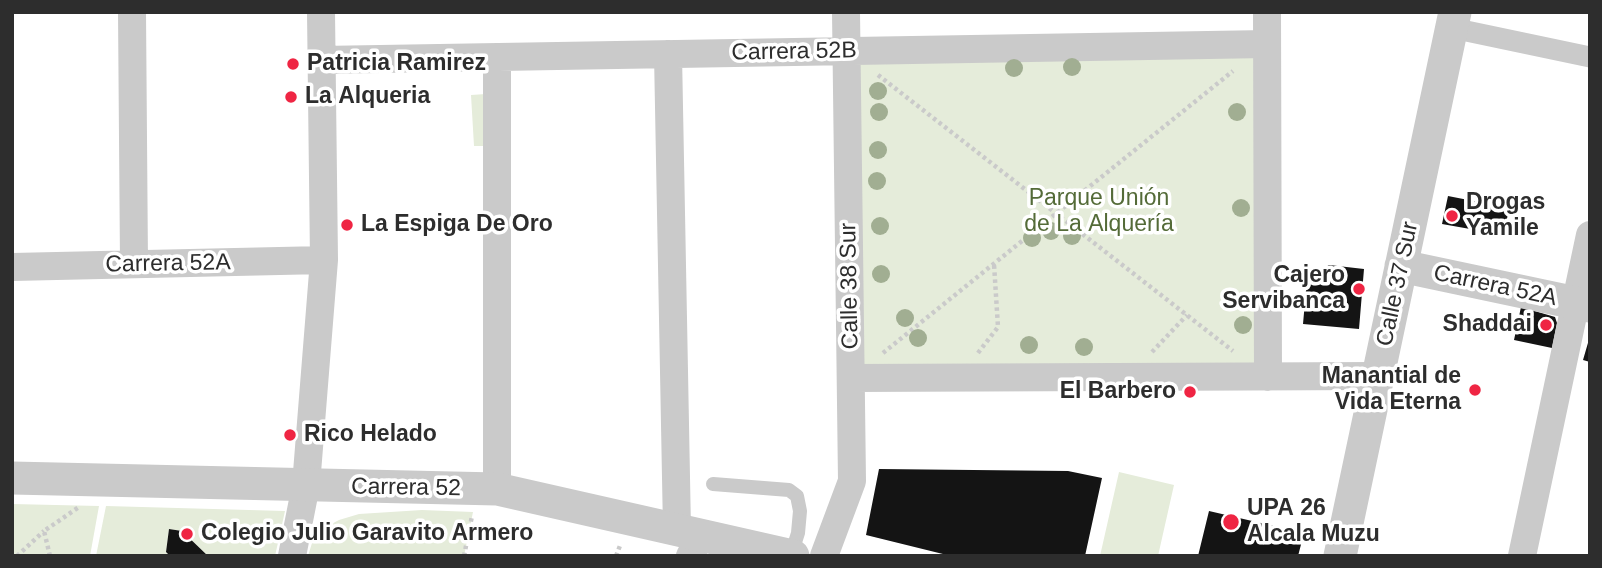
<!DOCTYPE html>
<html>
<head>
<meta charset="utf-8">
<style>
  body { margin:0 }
  #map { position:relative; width:1602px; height:568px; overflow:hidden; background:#fff; font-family:Arial,sans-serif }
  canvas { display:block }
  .frame { position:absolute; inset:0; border:14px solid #2d2d2d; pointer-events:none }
</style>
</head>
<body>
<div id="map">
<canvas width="1602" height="568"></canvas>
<div class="frame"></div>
</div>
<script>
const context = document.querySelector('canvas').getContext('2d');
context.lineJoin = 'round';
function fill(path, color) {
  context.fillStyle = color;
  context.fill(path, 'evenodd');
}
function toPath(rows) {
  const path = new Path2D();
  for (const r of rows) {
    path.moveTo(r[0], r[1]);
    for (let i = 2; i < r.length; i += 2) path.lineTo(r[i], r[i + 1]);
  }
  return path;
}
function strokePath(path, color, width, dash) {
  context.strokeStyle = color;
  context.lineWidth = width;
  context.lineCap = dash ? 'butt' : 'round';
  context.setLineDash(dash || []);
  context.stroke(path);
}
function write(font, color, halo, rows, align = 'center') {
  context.font = font + ' Arial,sans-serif';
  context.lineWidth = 7;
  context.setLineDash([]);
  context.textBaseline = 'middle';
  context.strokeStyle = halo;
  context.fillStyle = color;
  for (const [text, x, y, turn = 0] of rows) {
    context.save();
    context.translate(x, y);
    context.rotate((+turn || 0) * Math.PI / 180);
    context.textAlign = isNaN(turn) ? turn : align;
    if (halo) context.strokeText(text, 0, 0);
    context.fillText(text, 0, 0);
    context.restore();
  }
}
fill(toPath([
  [1263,47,1264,374,855,375,854,57],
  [486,94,489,146,474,146,471,95],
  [1119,472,1174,485,1158,556,1100,556],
  [12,504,99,506,90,556,12,556],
  [106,506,285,511,275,556,208,556,182,531,169,529,166,552,170,556,96,556],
  [422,510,473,512,464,556,308,556,312,543,324,528,339,520,359,514]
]), '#e5ecda');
fill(toPath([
  [1448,196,1509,208,1504,235,1442,224],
  [1329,265,1364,269,1359,329,1303,324,1307,279],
  [1521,307,1555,317,1557,323,1552,348,1514,340],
  [1590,336,1590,362,1583,360],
  [879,469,1068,471,1102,478,1085,556,951,556,866,535],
  [1209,511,1304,533,1298,556,1198,556],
  [169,529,182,531,208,556,170,556,166,552]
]), '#141414');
strokePath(toPath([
  [878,75,1233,351],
  [1152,352,1187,315],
  [883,353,1233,71],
  [978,353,998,327,994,264],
  [17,556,44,531],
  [50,556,44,531,79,507],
  [464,556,472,516],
  [616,556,621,543]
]), '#cacaca', 4.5, [3.5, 3.5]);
strokePath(toPath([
  [713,484,789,490,797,496,800,511,798,533,791,555]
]), '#cacaca', 14);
strokePath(toPath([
  [1452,28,1590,57]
]), '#cacaca', 21);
strokePath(toPath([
  [132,12,134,264],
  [1267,12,1268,377],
  [668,54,677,530],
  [497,57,497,489],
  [321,60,1267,44],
  [12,267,324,260],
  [851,378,1378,376],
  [292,556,306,485,324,260,321,12],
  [690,556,701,535],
  [824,556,852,481,846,12],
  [1522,556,1590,235]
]), '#cacaca', 28);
strokePath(toPath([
  [1401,266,1590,306],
  [12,478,497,489,793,556],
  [1340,556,1455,12]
]), '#cacaca', 33);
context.fillStyle = '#a1ae92';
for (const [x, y] of [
  [1072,67],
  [1014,68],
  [878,91],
  [879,112],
  [1237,112],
  [878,150],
  [877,181],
  [1241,208],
  [880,226],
  [1051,231],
  [1072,236],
  [1032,238],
  [881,274],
  [905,318],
  [1243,325],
  [918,338],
  [1029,345],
  [1084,347]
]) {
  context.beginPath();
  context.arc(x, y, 9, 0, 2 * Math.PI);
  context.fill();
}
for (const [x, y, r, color] of [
  [293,64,7,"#ef2543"],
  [291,97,7,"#ef2543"],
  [1452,216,7,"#ef2543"],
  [347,225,7,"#ef2543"],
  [1359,289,7,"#ef2543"],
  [1546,325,7,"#ef2543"],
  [1475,390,7,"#ef2543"],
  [1190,392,7,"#ef2543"],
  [290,435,7,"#ef2543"],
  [1231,522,9,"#ef2543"],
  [187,534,7,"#ef2543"]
]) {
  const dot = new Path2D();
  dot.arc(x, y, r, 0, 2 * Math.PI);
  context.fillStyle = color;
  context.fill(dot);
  strokePath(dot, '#fff', 2.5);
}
write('23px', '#2d2d2d', '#fff', [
  ["Carrera 52B",794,52,-1],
  ["Carrera 52A",168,264,-1],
  ["Calle 37 Sur",1398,284,-78],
  ["Calle 38 Sur",850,286,-91],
  ["Carrera 52A",1495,286,12],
  ["Carrera 52",406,488,1]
]);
write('bold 23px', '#2d2d2d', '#fff', [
  ["Patricia Ramirez",307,64],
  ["La Alqueria",305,97],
  ["Drogas",1466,203],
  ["Yamile",1466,229],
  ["La Espiga De Oro",361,225],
  ["Cajero",1345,276,"right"],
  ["Servibanca",1345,302,"right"],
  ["Shaddai",1532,325,"right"],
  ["Manantial de",1461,377,"right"],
  ["Vida Eterna",1461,403,"right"],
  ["El Barbero",1176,392,"right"],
  ["Rico Helado",304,435],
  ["UPA 26",1247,509],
  ["Alcala Muzu",1247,535],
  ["Colegio Julio Garavito Armero",201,534]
], 'left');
write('23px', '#546b38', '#fff', [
  ["Parque Unión",1099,199],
  ["de La Alquería",1099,225]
]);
</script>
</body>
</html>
